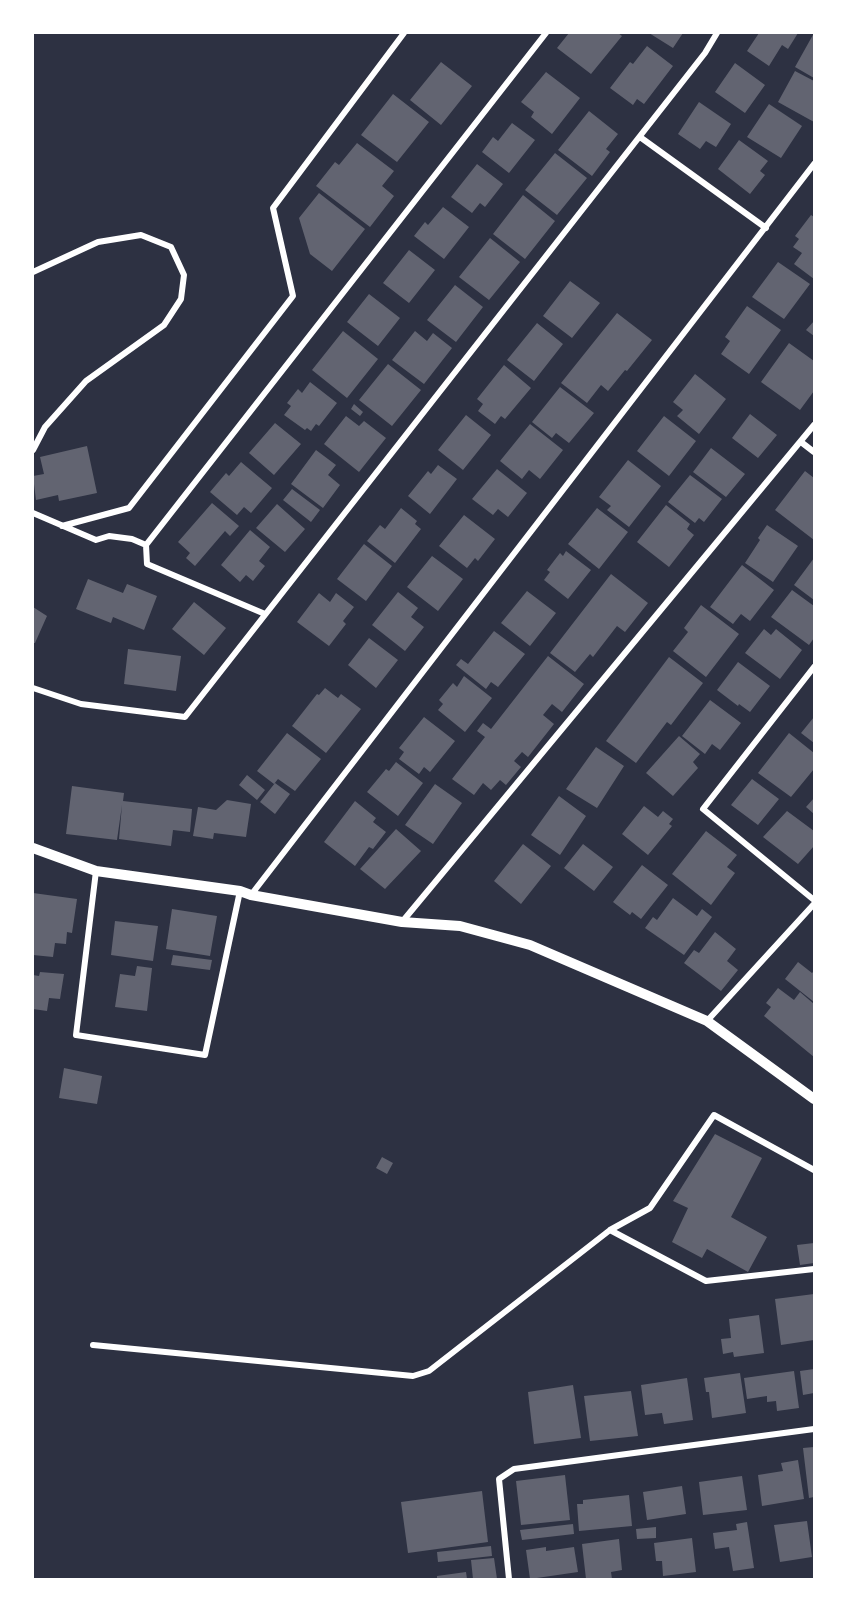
<!DOCTYPE html>
<html>
<head>
<meta charset="utf-8">
<style>
  body { margin:0 }
  #map { position:relative; width:847px; height:1612px; overflow:hidden; background:#2d3142; font-family:"PT Sans",sans-serif }
  canvas { display:block }
  .frame { position:absolute; inset:0; border:34px solid #fff; pointer-events:none }
</style>
</head>
<body>
<div id="map">
<canvas width="847" height="1612"></canvas>
<div class="frame"></div>
</div>
<script>
const context = document.querySelector('canvas').getContext('2d');
context.lineJoin = 'round';
function fill(path, color) {
  context.fillStyle = color;
  context.fill(path, 'evenodd');
}
function toPath(rows) {
  const path = new Path2D();
  for (const r of rows) {
    path.moveTo(r[0], r[1]);
    for (let i = 2; i < r.length; i += 2) path.lineTo(r[i], r[i + 1]);
  }
  return path;
}
function strokePath(path, color, width, dash) {
  context.strokeStyle = color;
  context.lineWidth = width;
  context.lineCap = dash ? 'butt' : 'round';
  context.setLineDash(dash || []);
  context.stroke(path);
}
fill(toPath([
  [569,33,618,33,622,36,591,74,557,48],
  [649,33,683,33,673,48],
  [759,33,798,33,788,49,782,45,769,66,747,51],
  [814,33,814,78,795,67],
  [647,46,673,66,644,104,637,99,633,105,610,88,630,62,633,64],
  [441,62,472,86,441,125,410,100],
  [735,63,765,85,745,113,715,92],
  [795,71,814,81,814,122,778,102],
  [546,72,580,98,552,134,531,117,534,112,521,102],
  [393,94,429,122,397,162,361,135],
  [699,102,731,124,716,147,706,141,700,149,678,134],
  [769,104,802,126,781,158,747,137],
  [589,111,618,134,606,149,610,152,592,176,558,150],
  [512,123,535,140,509,173,482,152,493,137,498,141],
  [739,140,768,161,760,171,765,175,750,194,718,169],
  [357,143,394,171,382,186,394,196,370,227,316,186,335,162,339,165],
  [555,153,587,178,557,215,525,190],
  [477,164,503,184,485,207,480,203,472,213,451,197],
  [319,193,365,229,332,271,310,254,299,218],
  [523,195,555,221,525,259,493,234],
  [443,207,469,227,444,259,414,236,425,222,428,225],
  [811,215,814,217,814,279,794,264,802,253,793,247,799,239,795,236],
  [490,238,520,262,489,300,459,277],
  [409,250,435,270,409,303,383,283],
  [778,262,810,284,784,319,752,297],
  [570,281,600,303,572,338,543,316],
  [455,285,483,307,456,342,427,320],
  [369,294,400,318,378,346,347,322],
  [747,306,781,330,749,374,721,354,730,341,725,337],
  [617,313,652,340,627,371,625,370,608,391,601,385,587,403,561,383],
  [814,321,814,336,806,330],
  [537,323,563,344,534,381,507,360],
  [343,331,378,359,347,398,312,370],
  [415,331,427,341,433,333,452,348,424,384,392,360],
  [789,343,814,361,814,391,800,410,761,382],
  [388,364,421,390,392,426,359,400],
  [504,365,531,388,505,419,501,416,495,424,478,411,483,404,477,399],
  [695,374,726,399,699,434,677,416,683,410,673,402],
  [310,382,337,403,319,426,316,424,311,431,307,428,305,430,284,415,291,406,287,403,298,389,302,393],
  [560,387,594,413,569,443,556,433,552,438,532,422],
  [354,404,363,412,360,416,351,409],
  [750,414,777,435,758,458,732,438],
  [466,415,491,435,463,470,438,450],
  [346,416,359,426,364,421,386,438,359,472,324,444],
  [664,416,696,441,669,476,637,451],
  [275,423,301,444,274,475,249,453],
  [530,424,563,450,540,479,529,470,522,479,500,461],
  [87,446,97,493,59,501,58,495,36,500,33,476,44,474,40,457],
  [711,448,745,474,726,497,693,472],
  [316,450,336,465,328,475,340,485,323,508,291,484],
  [628,460,661,486,629,527,607,510,611,506,599,497],
  [241,462,272,488,251,513,244,507,237,515,210,492,226,473,229,476],
  [438,465,457,479,430,514,408,496,428,471,431,474],
  [497,469,527,493,508,517,498,509,493,515,472,499],
  [805,471,814,478,814,540,775,510],
  [690,475,722,499,704,522,699,518,695,523,668,502],
  [292,489,320,510,311,522,283,500],
  [212,503,239,526,230,536,225,531,195,566,186,558,190,553,178,542],
  [277,504,305,529,285,552,256,528],
  [666,505,690,524,687,529,694,535,669,567,637,542],
  [401,508,417,521,415,524,421,529,395,563,367,541,380,525,385,529],
  [597,508,628,532,599,569,568,544],
  [464,515,495,539,478,561,475,558,467,568,439,546],
  [767,525,798,546,773,582,745,563,760,540,758,538],
  [250,530,270,547,259,561,265,566,253,581,246,575,240,582,221,565],
  [364,544,392,566,366,601,337,579],
  [566,551,591,570,568,599,544,580,550,572,547,570,560,553,563,556],
  [432,556,463,579,438,611,407,587],
  [814,558,814,600,794,585],
  [742,565,774,590,750,621,741,614,733,624,710,607],
  [611,574,648,603,625,632,617,626,593,657,590,654,575,672,550,653],
  [88,579,123,593,127,584,157,596,144,630,113,617,111,623,76,609],
  [792,590,814,606,814,638,809,645,771,617],
  [527,591,556,613,530,646,501,623],
  [398,592,418,608,411,617,424,627,405,651,372,625],
  [319,593,330,602,336,593,354,607,343,621,346,624,329,646,297,622],
  [194,602,226,628,204,655,172,629],
  [701,605,739,634,706,677,673,651,688,632,684,628],
  [33,607,47,616,35,643,33,643],
  [764,629,771,635,776,629,802,650,780,679,745,653],
  [494,631,525,654,498,687,491,682,486,689,456,665,461,659,468,664],
  [369,638,398,660,376,688,348,665],
  [128,649,181,656,176,691,124,684],
  [548,656,584,684,562,712,552,704,543,715,554,724,528,757,522,752,514,761,521,767,506,785,500,780,491,790,483,783,474,795,452,779,485,737,477,731,483,723,491,729],
  [669,657,703,683,671,725,667,722,636,763,606,741],
  [738,662,770,686,750,712,739,704,738,706,717,690],
  [464,676,492,698,465,732,438,710,443,704,439,700,453,683,457,687],
  [325,688,338,698,341,694,361,709,326,753,292,726,317,694,319,695],
  [710,700,741,723,720,750,712,744,705,754,682,736],
  [424,717,455,741,430,772,424,767,419,774,399,759,404,752,399,748],
  [814,717,814,743,801,733],
  [287,733,321,759,295,791,278,779,274,784,257,771],
  [789,733,814,753,814,769,791,797,758,773],
  [679,736,700,754,693,762,698,768,673,796,646,773],
  [596,747,624,766,597,808,566,789],
  [396,762,423,783,398,816,367,792,386,769,389,771],
  [247,775,265,790,257,800,239,785],
  [752,779,779,799,758,825,731,805],
  [275,783,290,794,275,814,260,802],
  [435,784,462,803,433,844,405,825],
  [72,786,124,793,123,801,192,809,190,832,173,830,171,846,119,839,122,805,117,840,66,834],
  [559,796,586,816,560,855,531,835],
  [814,798,814,814,806,807],
  [227,800,251,804,246,837,214,833,213,839,193,836,198,807,216,810],
  [355,801,376,818,373,822,386,832,373,849,369,847,355,866,324,842],
  [644,806,658,817,663,811,673,819,669,824,672,826,648,855,622,834],
  [787,811,814,831,814,846,798,864,763,837],
  [396,829,421,851,385,889,360,869],
  [706,831,737,855,727,867,735,873,711,905,672,874],
  [523,844,551,866,521,904,494,881],
  [583,844,613,867,594,891,564,868],
  [642,865,668,885,641,919,632,912,630,915,613,902],
  [33,893,77,899,72,933,67,932,66,944,55,943,53,957,33,955],
  [673,898,697,916,702,909,712,917,684,955,645,928,653,917,657,920],
  [172,909,217,916,210,956,166,949],
  [115,921,158,926,153,961,111,955],
  [715,932,736,949,727,961,738,970,721,991,684,963,694,950,699,953],
  [173,955,212,960,210,970,171,965],
  [798,962,812,973,814,971,814,1002,785,979],
  [137,966,152,968,147,1011,115,1007,120,974,135,976],
  [40,972,64,974,60,999,49,998,47,1011,33,1009,33,975,39,976],
  [778,988,794,1000,800,992,814,1004,814,1057,764,1016,771,1007,766,1003],
  [64,1068,102,1076,97,1104,59,1098],
  [715,1134,762,1158,731,1217,767,1237,748,1272,707,1249,702,1258,672,1242,688,1208,673,1201],
  [382,1157,393,1163,387,1174,376,1168],
  [814,1243,814,1263,800,1265,797,1245],
  [814,1294,814,1340,781,1345,775,1299],
  [759,1315,764,1353,734,1357,733,1352,723,1354,721,1339,731,1338,729,1319],
  [814,1369,814,1393,803,1395,800,1371],
  [794,1371,799,1408,777,1411,776,1401,767,1402,767,1396,747,1399,744,1378],
  [740,1373,746,1413,712,1418,709,1392,706,1392,704,1378],
  [687,1378,693,1420,664,1424,662,1413,645,1415,641,1385],
  [573,1385,581,1438,534,1444,528,1392],
  [631,1391,638,1436,590,1441,584,1396],
  [814,1447,814,1497,809,1498,803,1448],
  [798,1460,804,1499,762,1506,758,1475,783,1471,781,1463],
  [565,1475,570,1520,521,1525,516,1481],
  [742,1476,747,1510,703,1515,699,1482],
  [682,1486,686,1514,647,1520,643,1492],
  [482,1491,488,1542,408,1553,401,1502],
  [629,1495,632,1526,579,1531,577,1504,583,1504,583,1500],
  [807,1521,812,1557,780,1562,774,1525],
  [747,1522,754,1568,733,1571,729,1547,715,1549,713,1533,737,1530,736,1524],
  [573,1524,574,1534,522,1540,520,1530],
  [656,1527,656,1538,637,1539,636,1529],
  [692,1538,696,1572,663,1576,662,1561,656,1561,654,1543],
  [619,1539,622,1570,611,1572,612,1579,586,1579,582,1544],
  [491,1546,492,1556,438,1562,437,1552],
  [546,1547,546,1551,574,1547,578,1572,530,1579,526,1550],
  [494,1558,497,1579,473,1579,471,1560],
  [466,1572,467,1579,437,1579,437,1576]
]), '#626471');
strokePath(toPath([
  [640,137,766,228],
  [33,272,98,242,141,235,171,247,184,275,181,299,164,325,86,381,45,427,33,450],
  [801,442,814,452],
  [33,513,96,540,109,536,132,539,146,545],
  [62,526,129,508,293,296,273,208,404,33],
  [265,614,147,564,146,545,546,33],
  [814,667,703,809,814,900],
  [33,688,81,704,185,717,705,53,717,33],
  [96,871,76,1035,205,1055,240,891],
  [251,895,814,164],
  [402,922,814,425],
  [707,1021,814,904],
  [610,1230,706,1281,814,1269],
  [93,1345,413,1376,429,1371,610,1230,650,1208,714,1115,814,1170],
  [509,1579,499,1479,514,1469,814,1429]
]), '#fff', 6);
strokePath(toPath([
  [33,848,96,871,240,891,251,895,402,922,460,926,530,945,707,1021,814,1099]
]), '#fff', 10);
</script>
</body>
</html>
